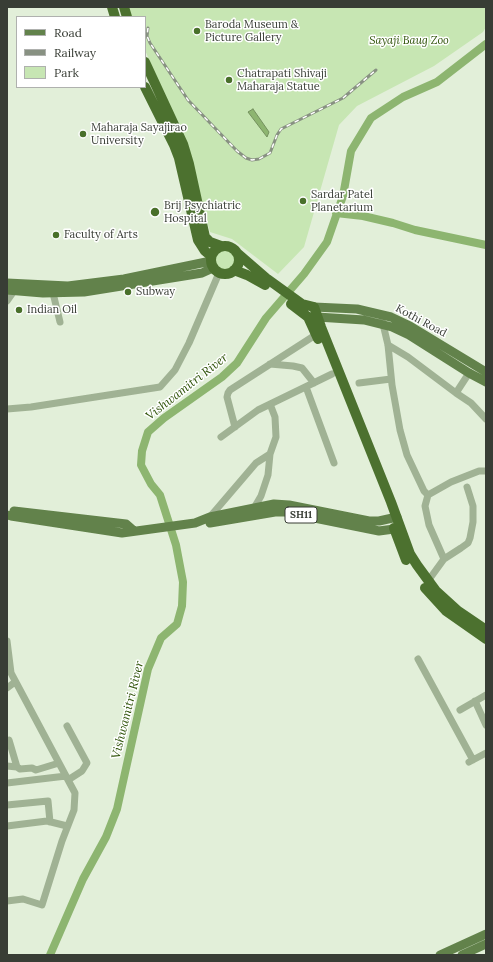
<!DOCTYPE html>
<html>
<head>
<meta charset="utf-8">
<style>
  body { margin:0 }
  #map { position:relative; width:493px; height:962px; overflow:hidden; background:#e2efd9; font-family:Lora,serif }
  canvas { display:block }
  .frame { position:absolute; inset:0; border:8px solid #383d35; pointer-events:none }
  .legend { position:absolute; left:16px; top:16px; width:130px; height:72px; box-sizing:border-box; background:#fff; border:1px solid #afb1ae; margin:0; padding:5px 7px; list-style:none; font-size:12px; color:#383d35 }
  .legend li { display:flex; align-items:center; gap:8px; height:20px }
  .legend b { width:20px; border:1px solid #afb1ae }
</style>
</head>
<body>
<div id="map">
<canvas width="493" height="962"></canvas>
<div class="frame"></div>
<ul class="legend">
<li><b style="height:5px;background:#62824b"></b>Road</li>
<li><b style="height:5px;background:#889182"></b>Railway</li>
<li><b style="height:11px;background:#c7e6b3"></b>Park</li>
</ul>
</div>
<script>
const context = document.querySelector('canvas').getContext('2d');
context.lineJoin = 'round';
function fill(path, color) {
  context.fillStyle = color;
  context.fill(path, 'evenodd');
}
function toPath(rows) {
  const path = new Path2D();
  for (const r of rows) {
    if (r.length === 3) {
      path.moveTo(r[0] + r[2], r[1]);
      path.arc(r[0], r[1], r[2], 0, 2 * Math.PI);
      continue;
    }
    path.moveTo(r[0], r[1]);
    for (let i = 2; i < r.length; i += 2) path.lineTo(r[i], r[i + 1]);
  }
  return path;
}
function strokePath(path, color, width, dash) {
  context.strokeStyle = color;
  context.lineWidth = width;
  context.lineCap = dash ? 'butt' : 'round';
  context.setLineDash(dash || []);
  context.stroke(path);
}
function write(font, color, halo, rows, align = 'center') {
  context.font = font + ' Lora,serif';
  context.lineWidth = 3;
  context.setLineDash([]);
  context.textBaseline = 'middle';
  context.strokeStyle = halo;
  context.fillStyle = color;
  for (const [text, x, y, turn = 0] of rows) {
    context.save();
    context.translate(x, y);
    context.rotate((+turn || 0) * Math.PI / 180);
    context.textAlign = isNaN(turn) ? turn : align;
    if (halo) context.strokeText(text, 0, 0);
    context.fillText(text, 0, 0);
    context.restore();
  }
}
fill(toPath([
  [128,7,486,7,486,27,483,32,434,66,357,106,339,125,304,247,278,274,232,239,210,232,197,188,193,163,145,50,145,17,131,17],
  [225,260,10]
]), '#c7e6b3');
const water = toPath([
  [253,109,269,132,267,137,248,112,253,109]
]);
fill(water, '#8db570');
strokePath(water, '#74915e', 1);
strokePath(toPath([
  [336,213,363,216,393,223,415,230,486,245],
  [50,955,83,879,106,837,117,809,148,669,161,638,177,624,182,606,183,582,176,545,160,495,151,484,141,465,142,451,148,432,164,418,222,377,237,363,266,318,304,274,327,242,343,196,351,151,371,118,403,97,437,82,486,44]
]), '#8db570', 8);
strokePath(toPath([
  [53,293,60,322],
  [7,301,14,291],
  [382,320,388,345,392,385,400,430,407,455,424,491,428,495,425,506,429,525,444,559,428,581],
  [388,345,408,357,456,393],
  [270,364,293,366,302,368,314,383],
  [469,373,456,393,471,403,486,419],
  [359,383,391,379],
  [306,387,334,463],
  [7,409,31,407,160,387,175,370,189,343,219,273],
  [235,427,227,397,228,393,230,390,317,334],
  [221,437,258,410,332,374],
  [428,495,451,482,479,471,486,471],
  [254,508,261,496,268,475,270,454],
  [209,518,256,463,270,454,276,437,275,417,270,404],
  [444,559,461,548,468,543,470,538,473,522,473,506,467,487],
  [7,641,11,673,75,793,74,810,62,841,42,905,23,899,7,901],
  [418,659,473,760],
  [7,688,15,682],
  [475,701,486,725],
  [460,710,486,695],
  [67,726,87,763,82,771,68,780],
  [9,740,17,767],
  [469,762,486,753],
  [7,766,17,767,20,769,32,768,36,770,59,763],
  [7,783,66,776],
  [7,805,48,801,50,822],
  [7,826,47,821,67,826]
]), '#a0b294', 7);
strokePath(toPath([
  [7,283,68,286,124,279,211,261],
  [7,290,43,293,84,292,190,275,202,273,213,268],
  [314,307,357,309,391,317,410,326,486,372],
  [317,317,364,320,392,327,409,335,469,373,486,382],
  [14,511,126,524,134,531],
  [7,515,11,516,122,533,195,523,210,517,274,504,289,505,369,521,379,521,397,517],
  [210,523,275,512,285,512,379,531,394,529,400,527],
  [440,955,486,934],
  [462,955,486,944]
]), '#62824b', 9);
strokePath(toPath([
  [112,7,115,17],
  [124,7,127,17],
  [145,62,183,144,189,164,205,237,210,242,221,246],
  [145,87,174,145,179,158,198,240,205,251,211,256],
  [225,260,14],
  [236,252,266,278,302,304,314,307,321,327,391,502,410,554,417,565,436,591,458,611,486,630],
  [234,270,247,275,265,285],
  [291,304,308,317,318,339],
  [394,528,406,560],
  [425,588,446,611,486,639]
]), '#4c712f', 10);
const rail = toPath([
  [148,28,147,36,150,43,188,100,237,151,246,158,252,160,259,159,270,153,277,135,281,129,343,98,376,70]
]);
strokePath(rail, '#889182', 3);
strokePath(rail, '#fff', 1.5, [4.5]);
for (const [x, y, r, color] of [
  [197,31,4,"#49702a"],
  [229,80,4,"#49702a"],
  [83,134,4,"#49702a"],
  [303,201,4,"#49702a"],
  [155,212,5,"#49702a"],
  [56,235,4,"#49702a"],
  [128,292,4,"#49702a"],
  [19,310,4,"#49702a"]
]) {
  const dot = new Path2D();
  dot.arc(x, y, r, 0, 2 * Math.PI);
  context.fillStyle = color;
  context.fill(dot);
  strokePath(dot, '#fff', 1.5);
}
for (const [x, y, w] of [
  [301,515,32]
]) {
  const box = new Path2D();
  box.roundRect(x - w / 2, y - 8, w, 16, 3);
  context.fillStyle = '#fff';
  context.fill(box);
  strokePath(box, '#383d35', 1);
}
write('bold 10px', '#383d35', null, [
  ["SH11",301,515]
]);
write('11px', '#383d35', '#fff', [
  ["Baroda Museum &",205,25],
  ["Picture Gallery",205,38],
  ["Chatrapati Shivaji",237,74],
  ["Maharaja Statue",237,87],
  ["Maharaja Sayajirao",91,128],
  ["University",91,141],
  ["Sardar Patel",311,195],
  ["Planetarium",311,208],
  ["Brij Psychiatric",164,206],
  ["Hospital",164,219],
  ["Faculty of Arts",64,235],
  ["Subway",136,292],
  ["Indian Oil",27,310]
], 'left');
write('italic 11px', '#2d5106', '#fff', [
  ["Sayaji Baug Zoo",409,41]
]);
write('11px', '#383d35', '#fff', [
  ["Kothi Road",421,321,28]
]);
write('italic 12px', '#2f5309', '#fff', [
  ["Vishwamitri River",187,387,-38],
  ["Vishwamitri River",128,710,-76]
]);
</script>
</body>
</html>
